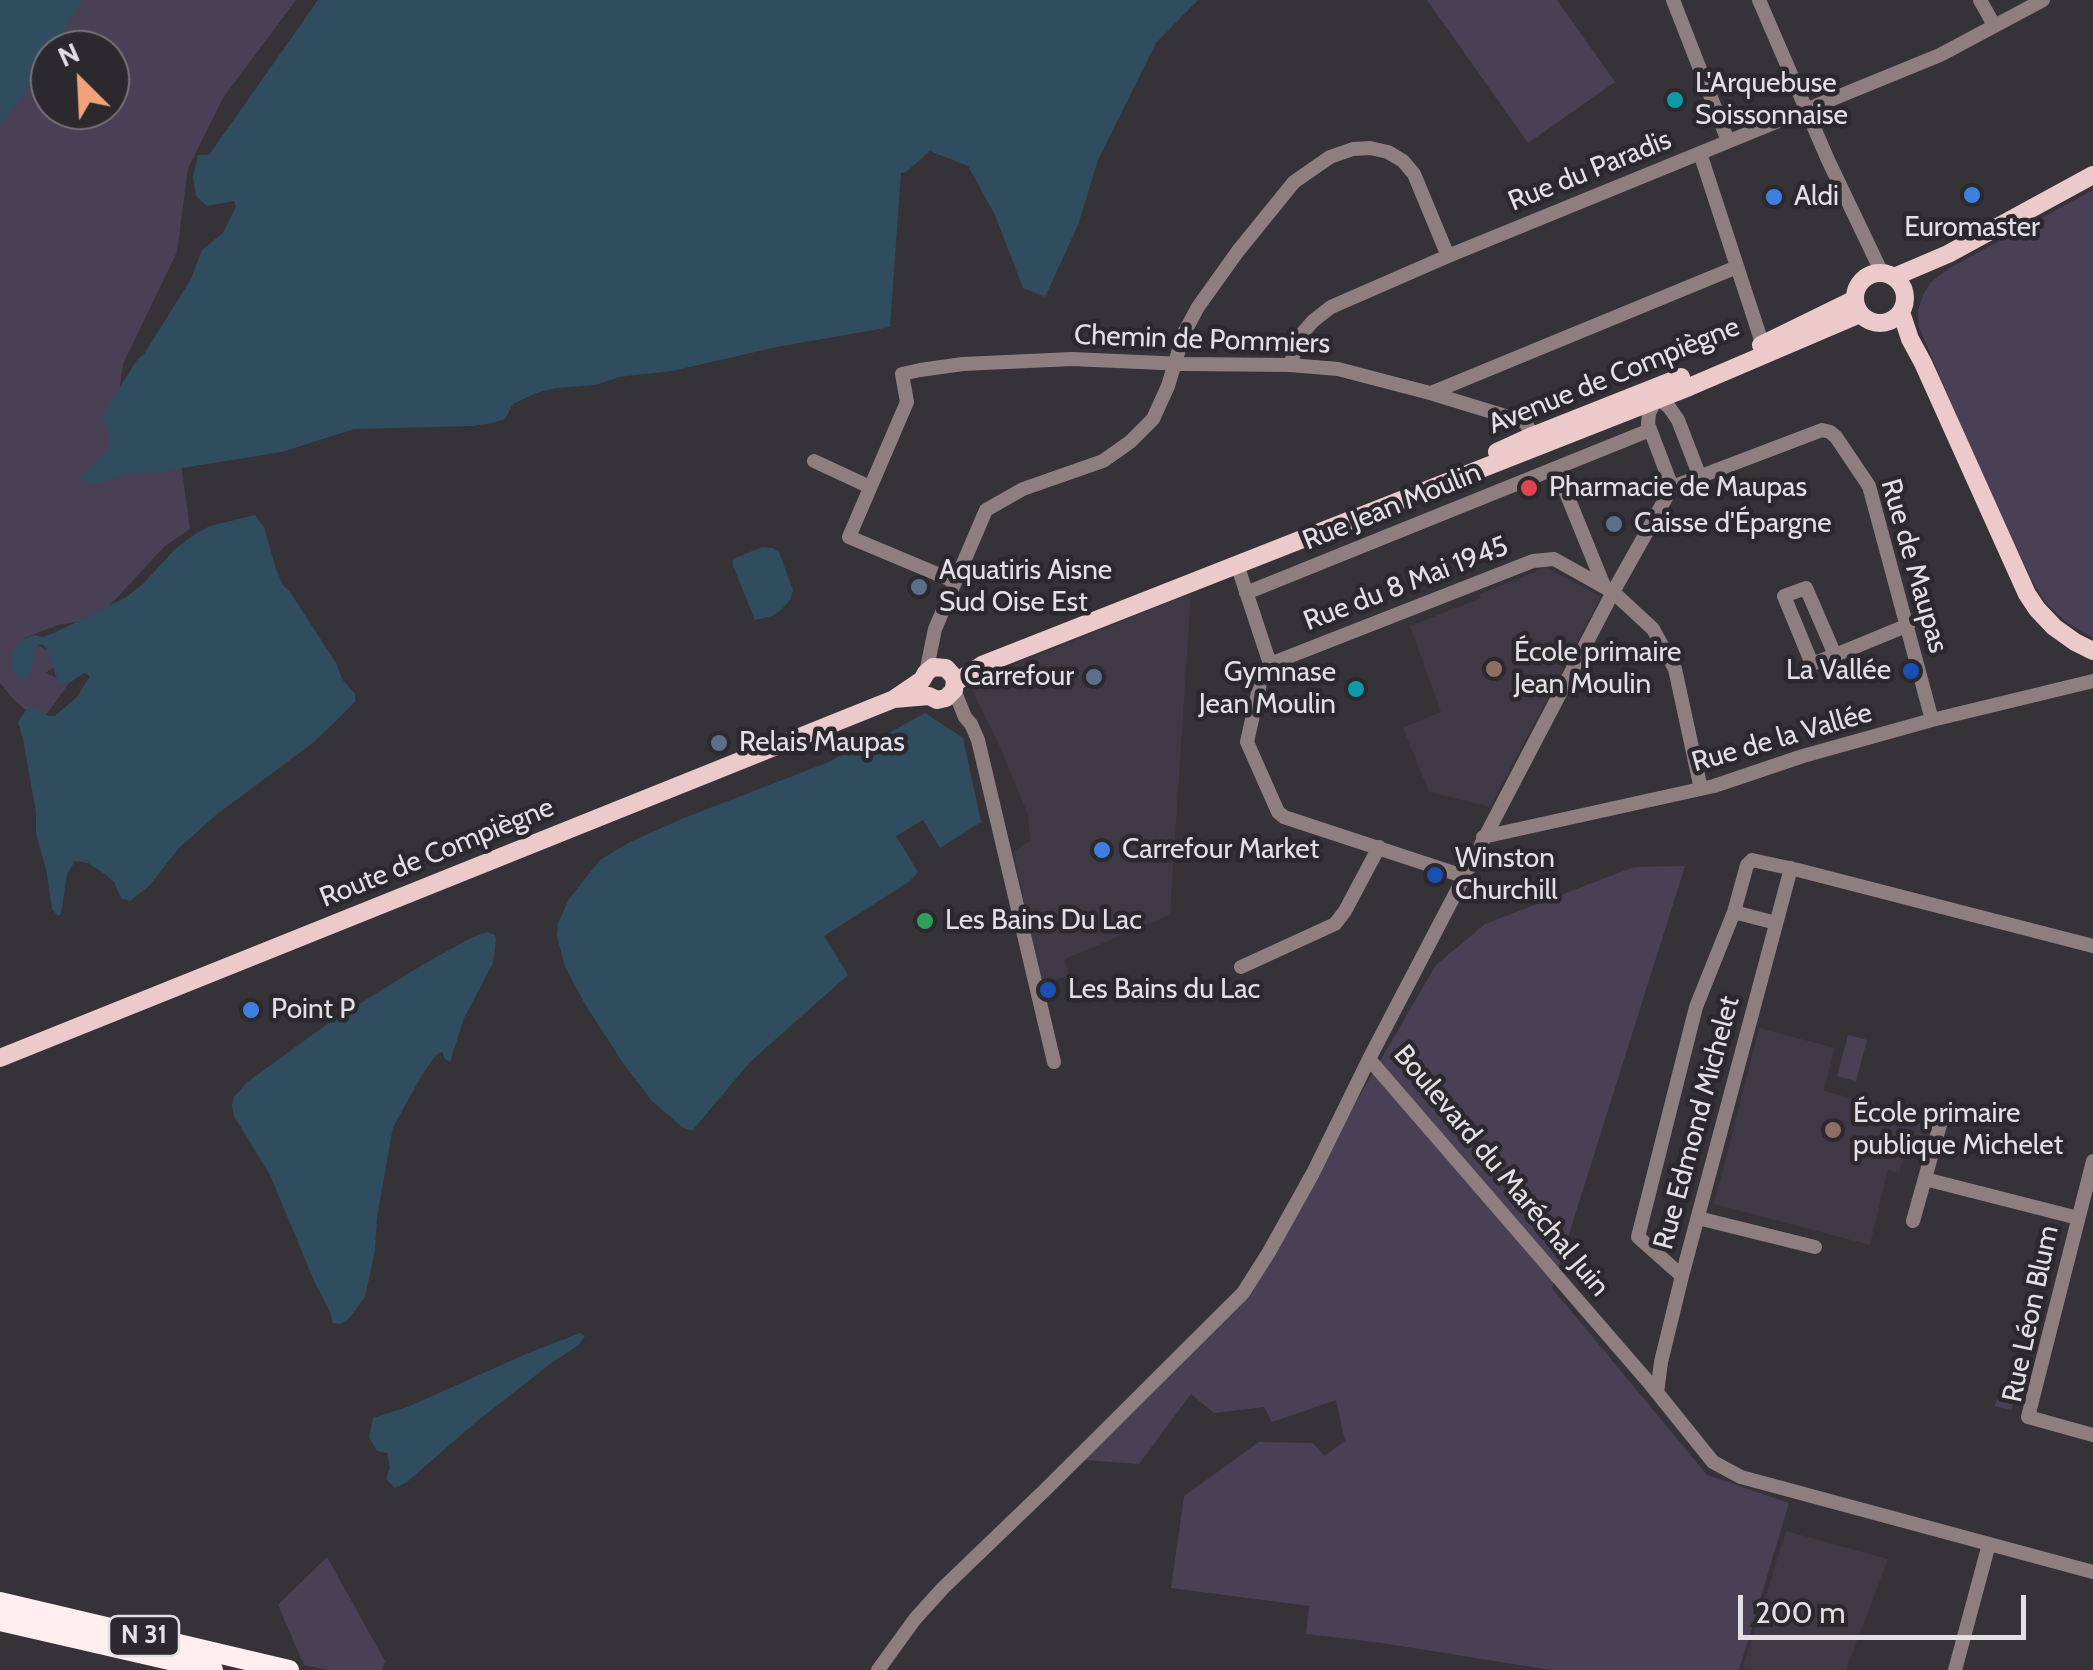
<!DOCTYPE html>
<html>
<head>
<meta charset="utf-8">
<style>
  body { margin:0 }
  #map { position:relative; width:2093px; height:1670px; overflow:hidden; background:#353238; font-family:Cabin,sans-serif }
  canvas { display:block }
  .north { position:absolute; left:30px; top:30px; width:100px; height:100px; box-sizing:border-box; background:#2b282e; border:2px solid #747277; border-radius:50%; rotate:336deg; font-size:28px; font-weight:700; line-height:40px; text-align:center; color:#e2e0e4 }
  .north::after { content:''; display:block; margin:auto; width:35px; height:45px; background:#f0a27a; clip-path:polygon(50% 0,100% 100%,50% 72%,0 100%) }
  .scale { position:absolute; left:1738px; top:1595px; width:288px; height:45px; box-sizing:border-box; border:5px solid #e2e0e4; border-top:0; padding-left:12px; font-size:30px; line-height:35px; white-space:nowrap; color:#e2e0e4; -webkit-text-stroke:8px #2b282e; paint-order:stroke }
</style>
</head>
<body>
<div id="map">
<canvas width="2093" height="1670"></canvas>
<div class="north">N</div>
<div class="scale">200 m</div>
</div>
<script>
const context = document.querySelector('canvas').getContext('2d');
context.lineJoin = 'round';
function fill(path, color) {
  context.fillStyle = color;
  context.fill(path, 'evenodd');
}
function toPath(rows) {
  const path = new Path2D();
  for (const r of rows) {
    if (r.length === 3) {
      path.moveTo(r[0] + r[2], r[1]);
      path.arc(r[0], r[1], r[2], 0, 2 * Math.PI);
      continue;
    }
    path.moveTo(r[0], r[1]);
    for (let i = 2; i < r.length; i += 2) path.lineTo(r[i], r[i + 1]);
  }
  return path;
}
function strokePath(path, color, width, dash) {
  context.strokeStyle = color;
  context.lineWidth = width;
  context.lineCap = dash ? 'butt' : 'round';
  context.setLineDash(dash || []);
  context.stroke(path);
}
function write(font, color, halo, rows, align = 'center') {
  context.font = font + ' Cabin,sans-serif';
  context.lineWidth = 9;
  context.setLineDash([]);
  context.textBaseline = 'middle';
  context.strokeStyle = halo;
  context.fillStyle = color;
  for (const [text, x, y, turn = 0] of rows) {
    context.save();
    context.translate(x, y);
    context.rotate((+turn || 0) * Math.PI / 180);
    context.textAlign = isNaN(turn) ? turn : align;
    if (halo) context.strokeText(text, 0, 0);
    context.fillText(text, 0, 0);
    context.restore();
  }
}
fill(toPath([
  [1546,567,1601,597,1490,807,1429,792,1403,728,1441,712,1410,626,1481,598,1480,594],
  [1191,593,1170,915,1065,959,1069,976,1042,984,1013,852,1030,841,1028,815,1000,747,969,683],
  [1759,1028,1835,1048,1824,1091,1908,1112,1915,1109,1937,1116,1930,1140,1920,1138,1925,1141,1921,1153,1907,1148,1899,1173,1888,1170,1870,1245,1714,1204],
  [1786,1531,1888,1559,1846,1670,1753,1670,1743,1667]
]), '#3f3945');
fill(toPath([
  [33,0,296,0,223,98,188,168,177,252,123,364,108,469,181,463,190,529,165,546,98,618,58,625,24,638,67,660,45,673,69,683,41,722,15,701,0,683,0,40],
  [50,50,110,50,110,110,50,110],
  [1427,0,1557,0,1615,82,1528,143],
  [2093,190,2093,638,2066,622,2046,603,2032,581,1970,448,1919,327,1918,310,1923,295,1931,282,1948,269],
  [1685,866,1552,1288,1707,1475,1789,1503,1739,1670,1551,1670,1382,1643,1306,1634,1309,1606,1171,1588,1184,1496,1259,1442,1313,1443,1324,1456,1345,1441,1336,1400,1272,1422,1264,1407,1214,1413,1191,1394,1139,1464,1083,1460,1237,1306,1436,965,1485,924,1634,867],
  [1848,1035,1867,1040,1856,1081,1837,1076],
  [2003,1381,2019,1386,2011,1410,1995,1406],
  [327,1557,385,1661,382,1670,329,1670,304,1665,278,1605]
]), '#4a4055');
fill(toPath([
  [0,0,82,0,28,88,0,125],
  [318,0,1198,0,1156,43,1098,160,1078,225,1045,297,1023,288,995,215,968,166,930,151,906,172,901,173,890,327,777,347,672,371,619,377,596,385,556,388,536,393,513,404,505,419,492,423,472,426,354,429,282,452,150,473,124,474,102,483,83,482,80,477,104,454,110,443,110,433,101,420,104,412,137,360,144,354,191,279,202,250,223,233,236,207,234,201,207,206,196,196,193,177,198,155,209,155],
  [255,515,264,527,276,569,283,585,290,592,336,663,342,679,355,694,355,702,314,742,216,815,179,848,149,886,130,901,121,898,114,882,105,874,88,863,75,861,67,874,61,914,58,916,52,909,46,869,36,834,36,812,23,739,18,722,29,706,49,716,55,716,77,697,90,676,84,673,69,683,62,685,58,682,48,651,42,644,35,647,30,676,21,681,11,667,12,653,20,642,26,638,34,635,42,637,54,633,125,598,144,583,174,550,195,534,210,526],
  [762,547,773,548,779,552,793,590,790,600,781,610,772,616,755,620,733,566,733,559],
  [925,713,963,738,981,822,940,848,923,820,896,836,918,872,910,881,824,936,848,975,750,1062,692,1131,682,1127,652,1101,623,1063,585,1004,565,967,557,936,558,923,569,899,600,860,630,842,684,818,829,762,855,747,880,738],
  [487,932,495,935,496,940,493,963,464,1018,450,1062,445,1059,442,1052,436,1055,422,1075,393,1127,377,1217,375,1250,365,1297,347,1321,340,1324,333,1323,329,1310,315,1283,270,1175,234,1116,232,1105,234,1097,246,1083,330,1022,424,964,469,939],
  [580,1333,585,1336,579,1345,554,1361,476,1422,407,1482,395,1488,386,1479,390,1468,387,1453,377,1451,369,1437,373,1418,410,1406,526,1354]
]), '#304d60');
strokePath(toPath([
  [1673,0,1728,141],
  [1759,0,1828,160,1882,273],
  [1980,0,1994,25],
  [1700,153,1765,352],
  [1290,365,1300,336,1313,321,1331,307,1448,256,1940,55,2043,0],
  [1431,393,1737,267],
  [1657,398,1649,413,1648,424,1672,487],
  [1654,401,1661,401,1669,407,1678,420,1700,477],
  [814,461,870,487],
  [1556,468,1604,586],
  [1672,487,1613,592,1369,1059,1651,1385,1713,1462,1741,1477,2093,1572],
  [1672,487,1822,430,1830,432,1836,437,1869,486,1932,720],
  [1237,564,1270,664,1261,679,1247,742,1278,812,1284,817,1463,876],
  [954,581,849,537,907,402,902,374,920,370,963,364,1072,359,1184,364,1290,365,1338,369,1430,393,1525,422,1536,442],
  [1246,593,1650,430],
  [1835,655,1806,588,1784,596,1812,664,1835,655,1850,649,1901,628,1908,626],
  [1270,664,1533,561,1554,559,1613,592,1653,629,1675,669,1701,789],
  [926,673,935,629,986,510,1023,489,1103,461,1130,442,1153,419,1168,386,1184,333,1198,307,1238,251,1294,182,1330,157,1353,149,1370,148,1388,152,1403,161,1414,174,1448,256],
  [954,690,965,717,971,724,978,740,1054,1062],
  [1483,837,1714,786,1803,756,1932,720,2093,681],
  [1734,912,1747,865,1752,860,1798,870,2093,946],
  [1241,967,1335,924,1345,911,1379,847],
  [2093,1161,2028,1417,2093,1435],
  [1925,1179,2078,1218],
  [1698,1218,1815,1247],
  [1913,1221,1943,1114],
  [1682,1276,1638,1237,1696,1007,1734,912,1776,923],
  [1657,1393,1661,1362,1682,1276,1791,868],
  [878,1670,915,1619,943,1588,1045,1490,1243,1293,1269,1252,1313,1173,1369,1059],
  [1955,1670,1989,1544]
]), '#8f7e80', 14);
strokePath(toPath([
  [1880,298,25],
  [1894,277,1948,254,2093,175],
  [1901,312,1910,339,1923,363,2027,594,2037,609,2054,627,2075,642,2093,651],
  [1761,345,1855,299],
  [1497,452,1532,436,1681,377],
  [956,682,982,665,1689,387,1860,314],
  [0,1058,894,699,922,680,926,673,933,667,946,668,955,678,954,690,946,698,937,700,929,696,894,699]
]), '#ecc9cb', 18);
strokePath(toPath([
  [0,1602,289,1670],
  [0,1621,213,1670]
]), '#ffedef', 20);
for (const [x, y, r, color] of [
  [1675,100,10,"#0f9aa8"],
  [1972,195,10,"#3f7fe0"],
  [1774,197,10,"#3f7fe0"],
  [1529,488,10,"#e0444e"],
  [1614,524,10,"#5c6f8a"],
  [919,587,10,"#5c6f8a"],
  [1494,669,10,"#8d6e63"],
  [1911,671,10,"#1a4fb4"],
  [1094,677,10,"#5c6f8a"],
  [1356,689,10,"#0f9aa8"],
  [719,743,10,"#5c6f8a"],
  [1102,850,10,"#3f7fe0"],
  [1435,875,10,"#1a4fb4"],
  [925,921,10,"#2e9e5b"],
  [1048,990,10,"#1a4fb4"],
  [251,1010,10,"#3f7fe0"],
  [1833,1130,10,"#8d6e63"]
]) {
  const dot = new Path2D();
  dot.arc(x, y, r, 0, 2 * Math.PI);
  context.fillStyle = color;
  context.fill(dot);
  strokePath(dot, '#2b282e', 4);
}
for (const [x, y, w] of [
  [144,1636,70]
]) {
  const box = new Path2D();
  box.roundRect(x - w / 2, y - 20, w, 40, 8);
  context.fillStyle = '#2b282e';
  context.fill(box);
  strokePath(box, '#e2e0e4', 2.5);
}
write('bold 25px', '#e2e0e4', null, [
  ["N 31",144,1636]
]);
write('28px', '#e2e0e4', '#2b282e', [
  ["L'Arquebuse",1695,84],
  ["Soissonnaise",1695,116],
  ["Aldi",1794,197],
  ["Euromaster",1972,228,"center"],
  ["Pharmacie de Maupas",1549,488],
  ["Caisse d'Épargne",1634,524],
  ["Aquatiris Aisne",939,571],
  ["Sud Oise Est",939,603],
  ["École primaire",1514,653],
  ["Jean Moulin",1514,685],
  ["La Vallée",1891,671,"right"],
  ["Gymnase",1336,673,"right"],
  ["Jean Moulin",1336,705,"right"],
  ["Carrefour",1074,677,"right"],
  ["Relais Maupas",739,743],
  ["Carrefour Market",1122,850],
  ["Winston",1455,859],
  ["Churchill",1455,891],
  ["Les Bains Du Lac",945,921],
  ["Les Bains du Lac",1068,990],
  ["Point P",271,1010],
  ["École primaire",1853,1114],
  ["publique Michelet",1853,1146]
], 'left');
write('28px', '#e2e0e4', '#2b282e', [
  ["Rue du Paradis",1590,171,-22],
  ["Chemin de Pommiers",1202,340,2],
  ["Avenue de Compiègne",1614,376,-22],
  ["Rue Jean Moulin",1392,507,-22],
  ["Rue de Maupas",1914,566,74],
  ["Rue du 8 Mai 1945",1406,584,-21],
  ["Rue de la Vallée",1782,738,-16],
  ["Route de Compiègne",437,853,-22],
  ["Rue Edmond Michelet",1697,1123,-75],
  ["Boulevard du Maréchal Juin",1501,1171,50],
  ["Rue Léon Blum",2031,1314,-78]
]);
</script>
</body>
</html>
